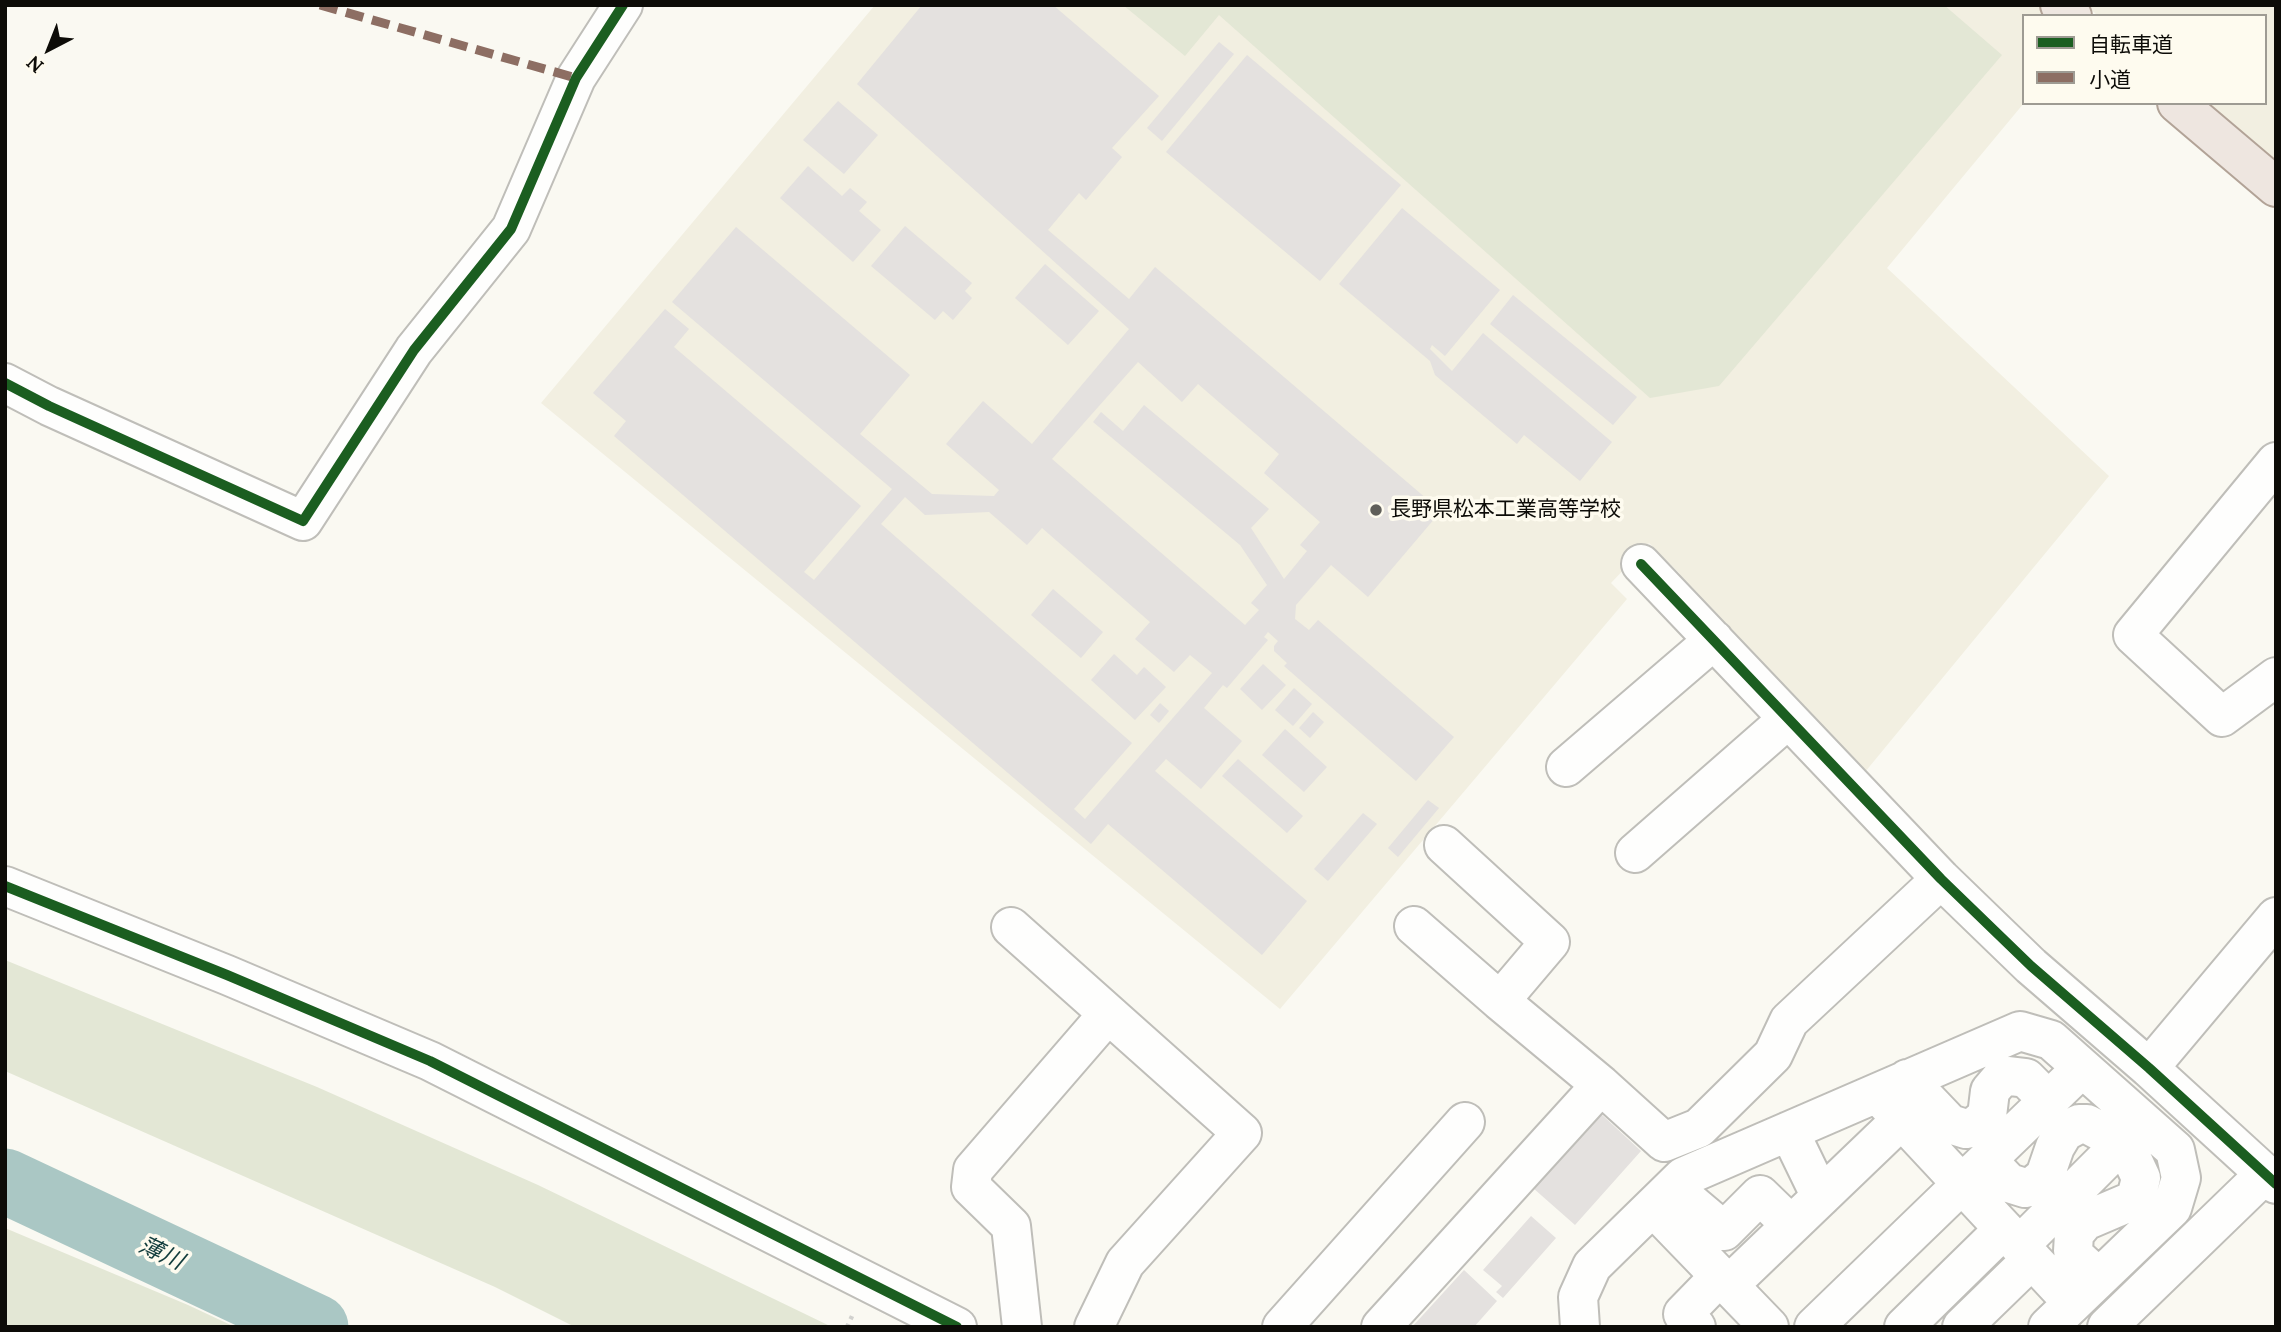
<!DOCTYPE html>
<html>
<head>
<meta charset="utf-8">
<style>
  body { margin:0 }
  #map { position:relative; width:2281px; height:1332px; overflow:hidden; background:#faf9f2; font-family:Lora,"Noto Sans JP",serif }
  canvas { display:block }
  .frame { position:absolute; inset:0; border:7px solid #0d0c08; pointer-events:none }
  .legend { position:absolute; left:2022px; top:14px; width:245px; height:91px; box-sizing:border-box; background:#fefbef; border:2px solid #9e9b93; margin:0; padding:9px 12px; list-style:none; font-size:21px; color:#0d0c08 }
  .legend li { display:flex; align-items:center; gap:14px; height:35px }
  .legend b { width:35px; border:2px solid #9e9b93 }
  .north { position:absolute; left:14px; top:14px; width:70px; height:70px; -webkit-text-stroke:5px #fefbef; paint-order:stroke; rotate:222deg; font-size:19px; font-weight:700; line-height:28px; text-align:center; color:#0d0c08 }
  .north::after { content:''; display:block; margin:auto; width:24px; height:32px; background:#0d0c08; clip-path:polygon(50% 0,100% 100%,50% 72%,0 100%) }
</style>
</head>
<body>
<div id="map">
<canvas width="2281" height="1332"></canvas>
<div class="frame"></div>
<ul class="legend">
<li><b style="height:9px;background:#1b5e20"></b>自転車道</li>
<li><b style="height:9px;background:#8d6e63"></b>小道</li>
</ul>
<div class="north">N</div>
</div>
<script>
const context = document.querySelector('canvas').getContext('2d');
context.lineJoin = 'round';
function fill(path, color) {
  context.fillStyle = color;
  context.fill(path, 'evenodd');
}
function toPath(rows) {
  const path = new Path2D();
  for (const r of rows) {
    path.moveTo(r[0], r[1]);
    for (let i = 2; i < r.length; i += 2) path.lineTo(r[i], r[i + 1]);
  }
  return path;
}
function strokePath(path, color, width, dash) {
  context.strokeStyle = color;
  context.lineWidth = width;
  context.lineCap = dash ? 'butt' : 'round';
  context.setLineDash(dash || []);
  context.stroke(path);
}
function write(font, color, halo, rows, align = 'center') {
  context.font = font + ' Lora,"Noto Sans JP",serif';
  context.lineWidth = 7;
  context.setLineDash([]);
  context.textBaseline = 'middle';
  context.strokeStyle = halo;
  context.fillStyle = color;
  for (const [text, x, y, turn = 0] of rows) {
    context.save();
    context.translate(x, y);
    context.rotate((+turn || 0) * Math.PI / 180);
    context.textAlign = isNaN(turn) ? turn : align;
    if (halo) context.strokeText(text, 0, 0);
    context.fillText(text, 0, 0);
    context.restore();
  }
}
fill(toPath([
  [875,5,2038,5,2050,16,2024,16,2024,103,1887,268,2109,476,1865,772,1673,580,1680,574,1649,543,1611,583,1627,599,1280,1009,541,403],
  [2086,5,2276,5,2276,167,2201,103,2265,103,2265,16,2098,16]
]), '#f2efe1');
fill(toPath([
  [1123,5,1944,5,2002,55,1719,386,1650,398,1219,15,1185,56],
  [5,960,317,1087,538,1185,832,1327,575,1327,495,1287,5,1071],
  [5,1228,188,1305,235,1327,5,1327]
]), '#e3e7d5');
strokePath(toPath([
  [5,1181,316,1327]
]), '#aac7c4', 65);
fill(toPath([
  [922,5,1053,5,1159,96,1112,148,1122,157,1086,200,1079,193,1048,230,1129,299,1155,267,1441,511,1368,597,1331,565,1296,605,1295,619,1309,630,1318,620,1454,737,1416,781,1284,666,1287,663,1274,651,1274,646,1278,641,1268,632,1264,637,1268,640,1227,688,1223,685,1204,708,1242,741,1201,789,1166,759,1155,771,1307,901,1262,955,1108,824,1091,844,614,436,626,421,593,393,665,309,689,329,674,347,861,506,804,572,814,580,892,489,672,302,736,227,910,375,860,434,932,494,994,496,999,490,946,444,983,401,1032,444,1129,329,857,84],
  [1138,362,1182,402,1198,384,1279,454,1264,473,1320,522,1300,545,1307,551,1284,579,1251,528,1269,509,1144,405,1123,431,1101,412,1093,422,1240,545,1267,585,1251,603,1259,610,1245,625,1052,459],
  [905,497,925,515,989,512,1027,545,1042,528,1150,622,1135,639,1174,672,1190,655,1212,673,1085,819,1074,809,1132,743,881,524],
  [1219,42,1234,54,1162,141,1147,128],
  [1247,55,1401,185,1320,281,1166,152],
  [838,101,878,135,844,174,803,140],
  [808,166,842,196,850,188,867,202,859,211,881,230,853,262,780,198],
  [1402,208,1500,290,1445,356,1432,345,1430,349,1452,371,1483,333,1612,442,1580,481,1524,435,1517,444,1435,375,1430,361,1339,284],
  [905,226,972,283,965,291,972,298,953,320,943,311,935,320,871,266],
  [1045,264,1099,311,1068,345,1015,298],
  [1513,295,1637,397,1613,425,1490,324],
  [1053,589,1103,632,1081,658,1031,615],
  [1114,654,1137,675,1144,667,1166,687,1135,720,1091,680],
  [1263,664,1286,685,1262,710,1240,689],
  [1294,688,1312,704,1293,726,1275,710],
  [1160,703,1169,711,1159,723,1150,715],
  [1313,712,1324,722,1310,738,1299,728],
  [1285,729,1327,767,1304,792,1262,755],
  [1238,759,1303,816,1287,833,1222,776],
  [1428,800,1439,808,1398,857,1388,848],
  [1363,813,1377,824,1328,881,1314,869],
  [1600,1113,1641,1151,1575,1225,1533,1188],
  [1531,1216,1556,1238,1503,1298,1496,1292,1502,1286,1483,1270],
  [1464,1270,1497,1301,1474,1327,1412,1327]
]), '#e4e1df');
const minor = toPath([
  [5,383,49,406,303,521,414,350,511,229,576,78,623,5],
  [2276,462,2133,635,2222,717,2276,677],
  [1641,564,1941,879,2031,966,2149,1068,2276,1184],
  [1566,767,1714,640],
  [1635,853,1788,719],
  [5,886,227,975,430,1061,957,1327],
  [1414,926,1500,1001,1550,942,1444,845],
  [1011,927,1242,1133,1125,1263,1094,1327],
  [1500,1001,1601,1085,1664,1142,1699,1128,1773,1055,1789,1021,1941,879],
  [2149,1068,2276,917],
  [1907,1079,1950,1124,1966,1129,1974,1127,1987,1116,1990,1091,2001,1078,2009,1076,2026,1078,2049,1101],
  [1877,1093,2073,1303],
  [1789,1131,1821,1197],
  [1987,1160,2009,1183,2025,1188,2033,1186,2045,1176,2055,1147,2064,1132,2079,1124,2087,1124,2102,1132,2134,1163,2141,1178,2137,1194,2132,1201,2085,1221,2074,1234,2073,1251,2077,1258,2099,1278],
  [1673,1188,1724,1231,1760,1195,1791,1225],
  [1653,1207,1769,1327],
  [2020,1245,2137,1128],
  [1729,1285,1902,1119],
  [1022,1327,1011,1226,971,1187,973,1170,1108,1014],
  [1282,1327,1465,1122],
  [1381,1327,1601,1085],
  [1580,1327,1578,1297,1592,1266,1683,1177,2020,1031,2051,1040,2175,1150,2181,1178,2172,1208,2048,1327],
  [1696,1327,1683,1314,1720,1276],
  [1814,1327,2082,1068],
  [1904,1327,2004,1229],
  [1962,1327,2032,1259],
  [2107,1327,2265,1174]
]);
const major = toPath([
  [2060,5,2072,16],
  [2177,103,2276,187]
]);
strokePath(minor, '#bfbeb9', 42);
strokePath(major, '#b2a397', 42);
strokePath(toPath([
  [847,1327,853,1314]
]), '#d1d1ce', 4.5, [3.5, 5]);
strokePath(minor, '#fefefd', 38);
strokePath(major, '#eee6e0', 38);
strokePath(toPath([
  [320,5,576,78]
]), '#8d6e63', 9, [18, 9]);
strokePath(toPath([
  [5,383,49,406,303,521,414,350,511,229,576,78,623,5],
  [1641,564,1941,879,2031,966,2149,1068,2276,1184],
  [5,886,227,975,430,1061,957,1327]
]), '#1b5e20', 10);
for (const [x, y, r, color] of [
  [1376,510,7,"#605f5a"]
]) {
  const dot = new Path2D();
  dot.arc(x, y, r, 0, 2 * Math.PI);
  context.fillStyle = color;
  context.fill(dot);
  strokePath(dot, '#fefbef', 2.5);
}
write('21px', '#0d0c08', '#fefbef', [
  ["長野県松本工業高等学校",1390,510]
], 'left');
write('italic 23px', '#123c3c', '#fefbef', [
  ["薄川",161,1254,25]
]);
</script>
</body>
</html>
